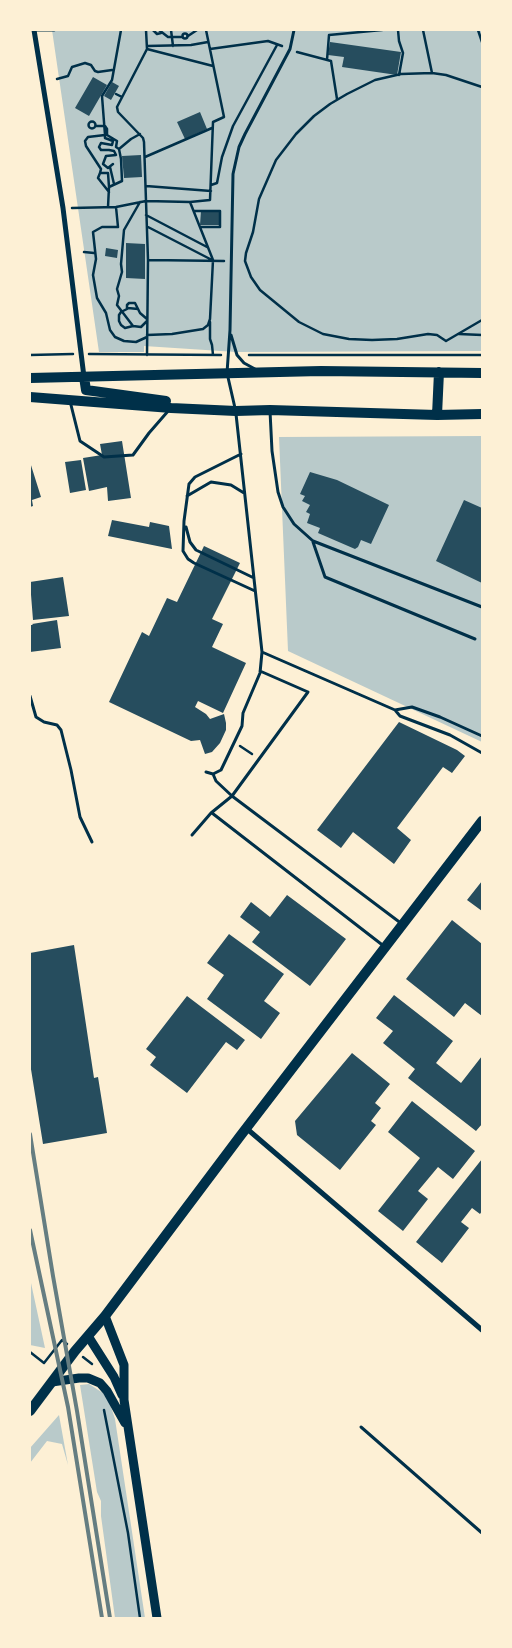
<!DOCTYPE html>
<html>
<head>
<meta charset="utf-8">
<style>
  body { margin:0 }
  #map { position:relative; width:512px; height:1648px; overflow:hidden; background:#fdf0d5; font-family:"Varela Round",sans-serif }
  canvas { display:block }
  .frame { position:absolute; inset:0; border:31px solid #fdf0d5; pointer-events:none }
</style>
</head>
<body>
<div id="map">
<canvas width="512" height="1648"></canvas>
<div class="frame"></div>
</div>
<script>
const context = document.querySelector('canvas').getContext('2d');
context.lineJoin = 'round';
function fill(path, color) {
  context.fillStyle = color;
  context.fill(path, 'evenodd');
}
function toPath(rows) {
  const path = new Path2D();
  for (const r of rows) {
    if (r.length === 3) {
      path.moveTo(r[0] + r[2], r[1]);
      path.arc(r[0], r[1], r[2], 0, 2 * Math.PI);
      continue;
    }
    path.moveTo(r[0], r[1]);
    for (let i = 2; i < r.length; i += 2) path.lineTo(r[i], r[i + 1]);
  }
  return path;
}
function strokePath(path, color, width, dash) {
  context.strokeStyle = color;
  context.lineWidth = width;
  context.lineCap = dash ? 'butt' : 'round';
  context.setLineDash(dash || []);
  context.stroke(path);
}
fill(toPath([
  [52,30,482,30,482,351,236,352,144,346,144,352,99,352],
  [482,436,482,742,288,651,279,437],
  [30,1277,31,1283,45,1348,30,1345],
  [89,1384,103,1393,110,1404,115,1419,145,1618,115,1618,101,1516,101,1501,97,1492,80,1385],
  [59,1415,68,1465,62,1444,47,1441,30,1463,30,1448]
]), '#b9caca');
fill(toPath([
  [330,42,401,52,397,75,342,67,344,57,328,55],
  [93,77,107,85,89,116,75,108],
  [112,82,119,86,111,100,104,96],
  [200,112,207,129,185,139,177,122],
  [141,155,142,177,124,178,122,156],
  [201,211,219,211,219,225,200,225],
  [126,243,145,244,145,279,126,278],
  [106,248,118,250,117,258,105,256],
  [122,441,131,498,108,501,107,487,89,491,83,458,102,455,100,444],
  [81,460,86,490,70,493,65,462],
  [30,462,41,497,32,500,33,506,30,507],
  [310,472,337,480,389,505,371,544,361,540,358,547,355,549,318,533,320,528,307,523,310,514,306,512,310,505,302,501,305,496,300,494],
  [464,500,482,508,482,583,436,561],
  [112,520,149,527,150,522,169,526,172,549,108,536],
  [204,546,240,563,212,619,223,624,212,647,246,663,223,713,198,701,195,707,206,714,210,719,224,714,226,723,226,730,220,743,212,752,205,754,200,740,191,741,109,702,142,632,149,636,167,598,177,602],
  [63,577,69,616,33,620,30,582],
  [57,620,61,648,30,652,30,625,33,625,32,624],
  [399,722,457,750,465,756,452,773,443,767,397,828,411,840,394,864,353,832,341,848,317,830],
  [482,881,482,911,467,900],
  [287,895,346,939,310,986,252,942,260,932,240,917,251,902,270,917],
  [452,920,482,944,482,1016,465,1003,454,1017,406,979],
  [229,934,284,974,264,1001,280,1013,261,1039,207,999,224,975,207,963],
  [74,945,94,1078,98,1077,107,1133,43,1144,30,1063,30,953],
  [394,995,453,1041,436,1063,461,1083,482,1056,482,1124,476,1131,408,1078,415,1069,383,1043,393,1031,376,1018],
  [187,996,245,1040,237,1050,226,1042,187,1093,150,1065,156,1057,146,1049],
  [352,1053,390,1084,375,1103,381,1108,371,1121,376,1125,340,1170,297,1135,295,1121],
  [412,1101,475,1151,453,1179,438,1167,418,1191,428,1199,403,1231,378,1211,420,1158,388,1132],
  [482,1159,482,1211,480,1214,472,1208,461,1222,469,1228,442,1263,416,1242]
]), '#264d5e');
strokePath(toPath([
  [146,30,147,49,117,107,118,112,143,138,144,142,148,260,147,355],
  [153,30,157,34,161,33],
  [159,30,168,37,182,37],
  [171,30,173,46],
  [398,30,399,41,403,53,399,75],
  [423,30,432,73],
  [478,30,482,42],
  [185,36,2.5],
  [188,36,197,30],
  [147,46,191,45,208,42],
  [147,49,213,66],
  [210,49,268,41,282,46],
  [297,52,331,61,337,99],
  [327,60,329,35,382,30],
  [57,79,68,76,72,67,85,63,91,65,95,71,98,72,112,70],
  [482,87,446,75,432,73,401,74,375,80,347,94,330,104,314,116,296,134,276,160,259,199,253,232,246,253,245,261,251,277,260,290,299,322,323,334,349,339,372,340,397,339,428,334,437,335,446,341,482,320],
  [116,94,122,97],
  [92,125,3.5],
  [96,126,105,126,107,129,107,135,117,141,116,147,119,149],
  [105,135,102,96,112,80,121,30],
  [145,157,212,128],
  [110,167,114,184],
  [100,173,98,178,109,192],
  [211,185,217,183,222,157,233,126,277,45],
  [146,186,211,191],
  [109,187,122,181,121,159,119,149,131,139,140,134],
  [140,202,124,230,121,264,122,272,117,289,119,296,117,305,133,326,141,327,147,321],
  [108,207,109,187,108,173,100,173,101,169,86,146,85,141,88,137,105,135,105,138,113,141,112,145,101,143,99,147,101,150,109,150,114,151,116,155,106,156,103,164,108,168,113,164],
  [116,207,118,227,102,227,93,232,96,259,93,275,97,298,106,313,110,330,115,337,124,341,136,342,147,337],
  [72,208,116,207,146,201,190,202,210,200,213,122,224,117,206,30],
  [194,211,220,211,220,227,200,227],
  [146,215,207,247],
  [148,227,212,260],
  [84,252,94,253],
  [149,260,224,261],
  [128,308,138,309],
  [210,322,210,339,212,345,213,355],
  [133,326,125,328,121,325,119,321,119,315,121,312,127,309,127,305,129,303,135,303,140,313,147,319],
  [459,334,482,335],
  [147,335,172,334,203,329,208,325,210,319,213,260,190,202],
  [89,354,221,355],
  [30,355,73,354],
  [249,355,482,355],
  [240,746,252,754],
  [30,1352,44,1363,62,1340,67,1344],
  [83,1357,92,1364],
  [104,1410,128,1533,140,1618]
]), '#003049', 2.5);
strokePath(toPath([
  [34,30,54,30],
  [231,335,237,355,244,363,255,369],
  [70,401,80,441,104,457,133,455,149,433,169,410],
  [235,408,227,373,230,330,233,174,239,147,245,134,290,49,294,30],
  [270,411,272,451,278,492,283,507,294,524,313,541,482,607],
  [241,454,195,477,189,484,184,521,183,551,188,559,194,563,255,591],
  [187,496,211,482,231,485,244,493],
  [186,527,190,542,196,550,254,578],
  [313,542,325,577,475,639],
  [262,652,395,710,400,716,450,735,482,753],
  [30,696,36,717,44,722,57,725,61,730,71,770,80,817,92,842],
  [395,710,412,707,440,717,482,736],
  [206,772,213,774,221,770,242,726,243,713,260,673,262,652,236,414],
  [213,774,216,781,232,796,402,924],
  [212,813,385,947],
  [192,835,211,813,232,796,308,692,260,671],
  [361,1427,482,1533]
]), '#003049', 3);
strokePath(toPath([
  [34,30,63,208,84,377],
  [246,1128,482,1330]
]), '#003049', 5);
strokePath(toPath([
  [105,1316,124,1365,124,1400,157,1618],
  [88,1336,114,1377,122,1395],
  [52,1382,79,1378,88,1378,100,1383,107,1391,125,1423]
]), '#003049', 9);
strokePath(toPath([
  [84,377,86,390,166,401],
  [30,378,321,371,482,373],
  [30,397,171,408,236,411,270,410,437,415,482,414],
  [437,415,439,372],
  [30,1411,75,1351,105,1316,241,1135,482,821]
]), '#003049', 10);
strokePath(toPath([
  [30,1134,53,1276,77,1411,110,1618],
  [30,1230,68,1407,102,1618]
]), '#657d81', 4);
</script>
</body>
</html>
